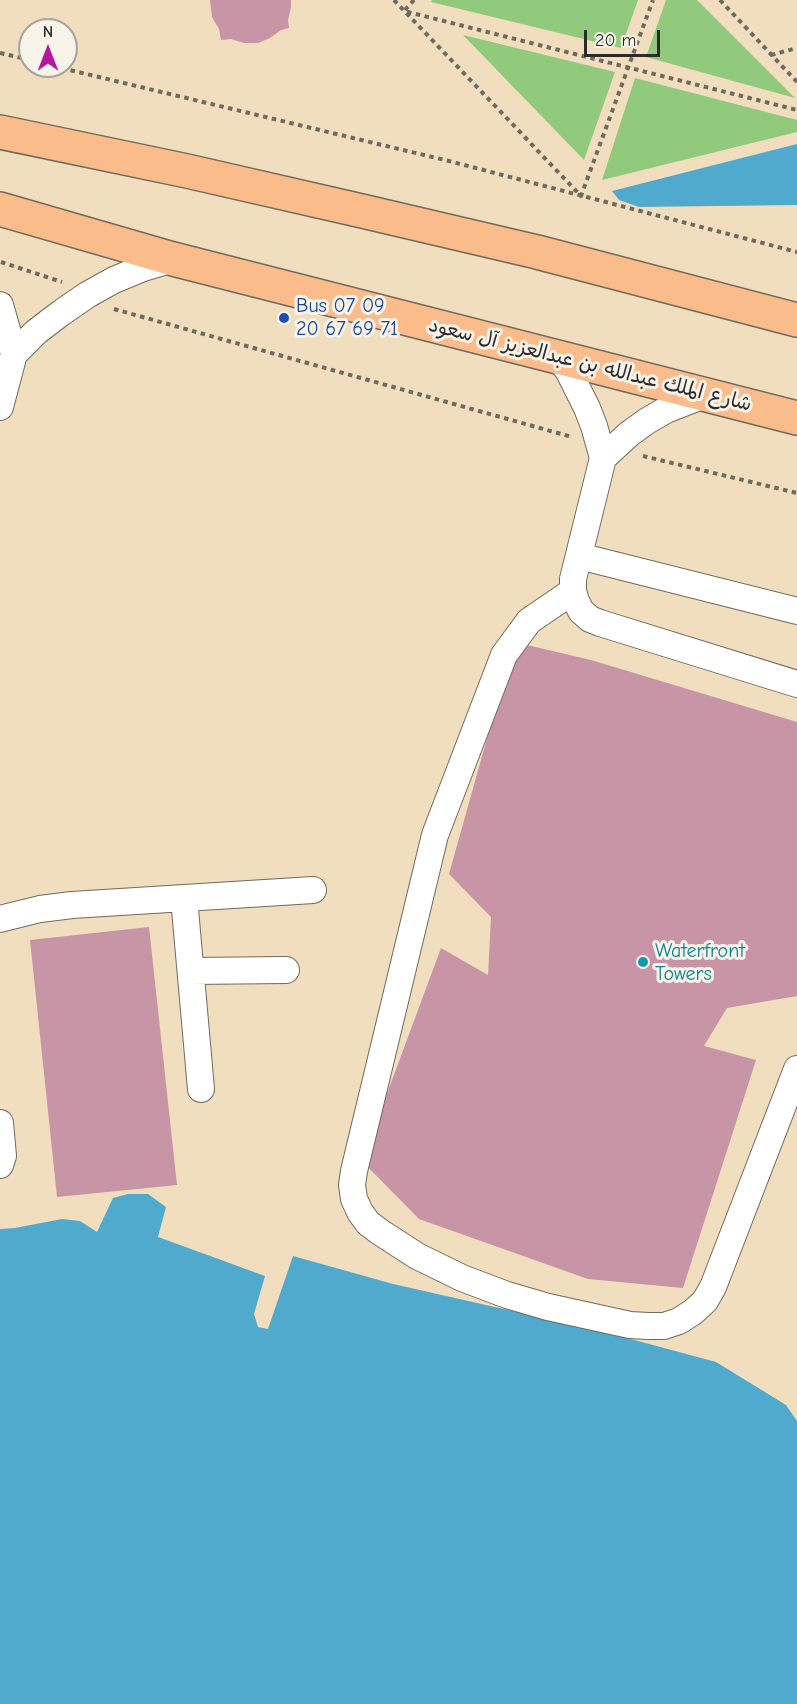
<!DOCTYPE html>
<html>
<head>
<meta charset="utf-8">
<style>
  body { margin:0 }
  #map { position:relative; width:797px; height:1704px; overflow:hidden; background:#f1debe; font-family:"Comic Neue",sans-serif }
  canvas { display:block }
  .north { position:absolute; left:18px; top:18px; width:60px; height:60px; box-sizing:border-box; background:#f7f3e8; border:2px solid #a5a39c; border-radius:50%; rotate:0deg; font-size:16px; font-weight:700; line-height:24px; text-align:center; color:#2b2b2b }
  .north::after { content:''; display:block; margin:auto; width:21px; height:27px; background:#b5179e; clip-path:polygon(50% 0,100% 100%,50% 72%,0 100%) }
  .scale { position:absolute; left:584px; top:30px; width:76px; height:27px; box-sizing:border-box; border:3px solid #2b2b2b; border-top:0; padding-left:8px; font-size:18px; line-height:21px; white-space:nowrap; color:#2b2b2b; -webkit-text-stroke:4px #f7f3e8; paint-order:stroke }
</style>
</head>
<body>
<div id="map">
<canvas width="797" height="1704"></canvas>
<div class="north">N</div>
<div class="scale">20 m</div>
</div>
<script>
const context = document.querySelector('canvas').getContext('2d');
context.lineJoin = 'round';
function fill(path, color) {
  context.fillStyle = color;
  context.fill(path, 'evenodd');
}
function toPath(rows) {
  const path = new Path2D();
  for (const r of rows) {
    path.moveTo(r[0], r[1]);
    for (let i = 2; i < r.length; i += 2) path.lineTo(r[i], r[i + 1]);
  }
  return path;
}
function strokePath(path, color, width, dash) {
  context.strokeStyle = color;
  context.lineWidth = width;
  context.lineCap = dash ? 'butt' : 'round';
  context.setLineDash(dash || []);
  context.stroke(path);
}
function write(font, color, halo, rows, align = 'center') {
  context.font = font + ' "Comic Neue","Playpen Sans Arabic",sans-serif';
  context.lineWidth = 6;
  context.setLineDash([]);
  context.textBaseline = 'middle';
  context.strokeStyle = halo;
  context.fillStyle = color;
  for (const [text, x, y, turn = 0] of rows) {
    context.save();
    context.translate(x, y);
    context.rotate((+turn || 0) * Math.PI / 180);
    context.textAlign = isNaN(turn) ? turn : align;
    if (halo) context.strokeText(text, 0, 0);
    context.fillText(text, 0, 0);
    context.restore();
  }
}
fill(toPath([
  [432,0,638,0,621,48,431,2],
  [666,0,697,0,795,98,646,57],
  [463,35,615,72,584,160],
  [635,78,797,120,797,132,602,180]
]), '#92ca7d');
fill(toPath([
  [797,144,797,205,639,207,619,200,612,191],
  [128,1194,148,1194,166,1207,158,1237,265,1276,254,1314,258,1327,268,1329,293,1256,393,1284,601,1331,716,1362,786,1405,797,1421,797,1704,0,1704,0,1229,15,1228,62,1219,80,1221,97,1232,113,1198]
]), '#4faacd');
fill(toPath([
  [210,0,291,0,291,7,288,20,289,28,281,30,270,38,258,43,244,43,231,39,221,40,219,29,212,17],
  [514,642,591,660,797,722,797,996,727,1008,704,1046,756,1060,683,1288,588,1279,419,1219,362,1161,441,948,488,975,491,917,449,874],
  [149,927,177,1185,57,1197,30,940]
]), '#c795a6');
const minor = toPath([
  [0,305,14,354,0,407],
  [14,354,36,332,61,313,87,295,114,280,143,268,173,259],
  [558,356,569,372,587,408,594,426,603,458,573,579,573,591,576,601,581,611,590,619,600,623,797,684],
  [603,458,629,434,647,421,666,410,707,394],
  [579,556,797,611],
  [573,591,529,621,504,655,435,835,354,1171,352,1185,354,1199,360,1212,368,1223,380,1232,417,1256,462,1278,507,1295,548,1307,630,1325,648,1326,664,1326,679,1321,693,1312,705,1301,713,1287,797,1069],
  [184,898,201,1089],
  [0,919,40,909,72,905,313,890],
  [191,971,286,970],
  [0,1123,3,1156,0,1165]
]);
const major = toPath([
  [0,132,187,171,362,211,537,252,797,320],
  [0,209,173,259,797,418]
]);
strokePath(minor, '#706a5e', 28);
strokePath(major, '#706a5e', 36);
strokePath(toPath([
  [394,0,581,196,653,0],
  [414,0,404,11,797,110],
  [720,0,797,82],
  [0,53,30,60],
  [771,55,797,48],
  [53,66,449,161,797,252],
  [1,262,62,282],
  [114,309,572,437],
  [643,456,797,493]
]), '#706a5e', 4, [4.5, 4.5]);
strokePath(minor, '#fff', 26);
strokePath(major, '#f9bc8a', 33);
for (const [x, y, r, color] of [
  [284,318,6,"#1a4fb4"],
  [643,962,6,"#0f9aa8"]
]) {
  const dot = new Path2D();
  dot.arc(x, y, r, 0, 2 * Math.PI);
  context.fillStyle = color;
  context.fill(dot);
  strokePath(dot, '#f7f3e8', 2);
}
write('20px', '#164399', '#f7f3e8', [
  ["Bus 07 09",296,306],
  ["20 67 69 71",296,329]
], 'left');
write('20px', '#2b2b2b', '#f7f3e8', [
  ["شارع الملك عبدالله بن عبدالعزيز آل سعود",590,365,14]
]);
write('20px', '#0d838f', '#f7f3e8', [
  ["Waterfront",655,951],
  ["Towers",655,974]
], 'left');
</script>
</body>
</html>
